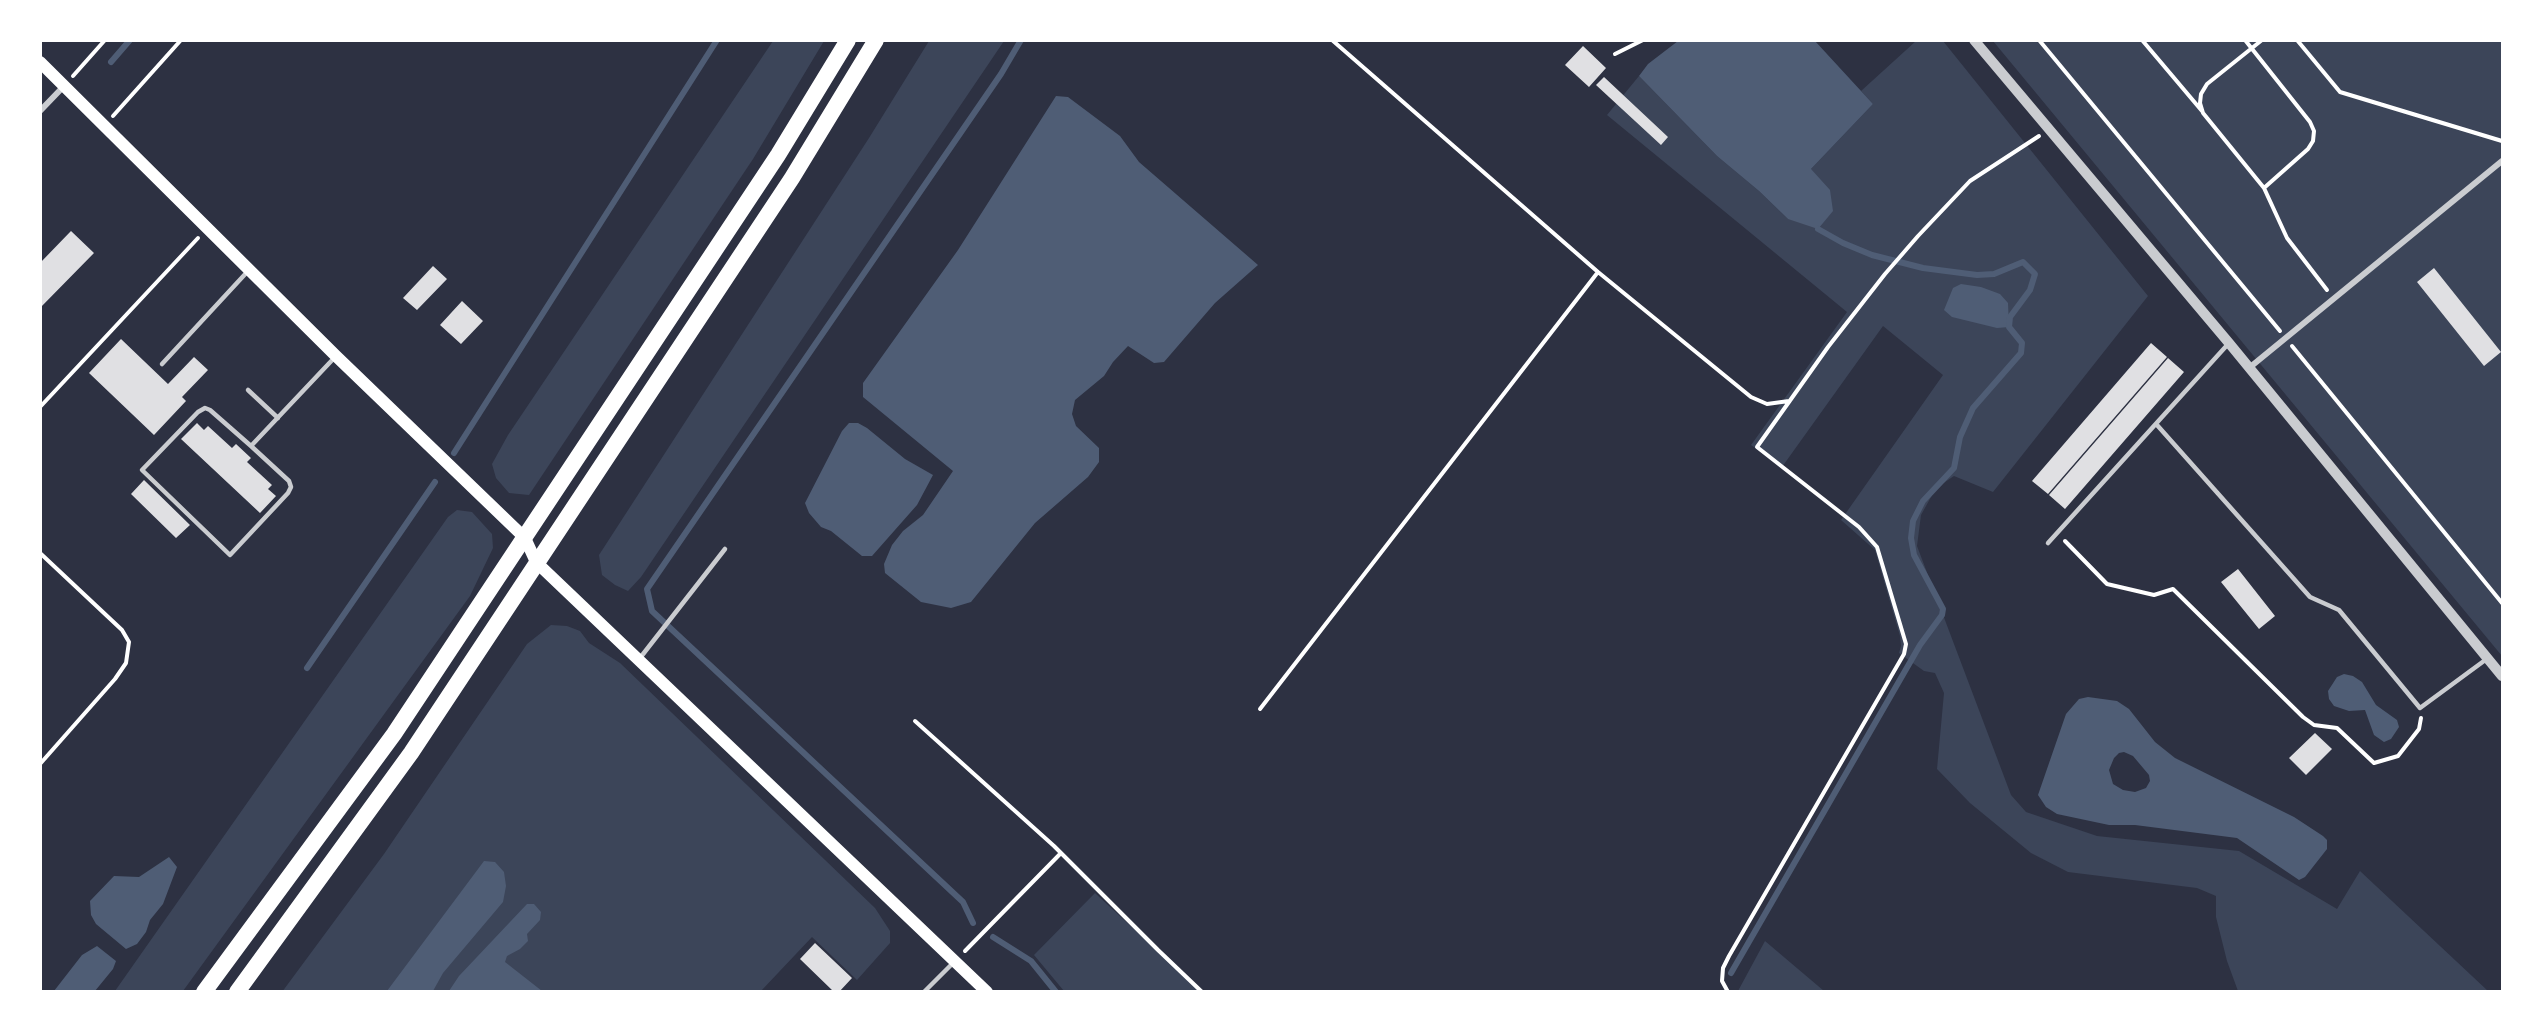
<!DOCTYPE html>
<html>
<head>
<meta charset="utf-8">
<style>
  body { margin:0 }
  #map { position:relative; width:2543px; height:1032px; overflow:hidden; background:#2d3142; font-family:"DejaVu Sans",sans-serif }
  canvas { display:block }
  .frame { position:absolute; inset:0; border:42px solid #fff; pointer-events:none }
</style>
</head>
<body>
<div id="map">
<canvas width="2543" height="1032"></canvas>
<div class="frame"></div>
</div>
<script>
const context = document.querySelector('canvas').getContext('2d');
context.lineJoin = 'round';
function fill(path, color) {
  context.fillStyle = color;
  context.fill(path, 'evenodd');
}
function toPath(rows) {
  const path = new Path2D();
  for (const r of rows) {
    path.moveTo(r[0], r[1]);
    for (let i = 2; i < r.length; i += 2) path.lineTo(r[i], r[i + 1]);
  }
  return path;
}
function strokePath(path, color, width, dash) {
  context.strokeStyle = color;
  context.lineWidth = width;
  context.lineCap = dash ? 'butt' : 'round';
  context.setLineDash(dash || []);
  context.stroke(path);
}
fill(toPath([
  [773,41,824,41,753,159,529,495,509,493,496,478,492,464,508,435],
  [929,41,1004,41,641,577,628,591,615,585,602,575,599,555,869,138],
  [1916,41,1943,41,2148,296,1993,492,1954,476,1936,488,1921,515,1917,546,2011,795,2026,812,2097,836,2239,851,2337,909,2360,871,2488,991,2238,991,2227,961,2216,917,2216,896,2197,888,2068,872,2031,853,1970,803,1937,769,1944,693,1935,673,1924,671,1899,653,1901,646,1900,636,1875,550,1841,520,1943,375,1883,326,1782,467,1751,445,1847,312,1607,115,1639,76,1717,156,1759,191,1788,219,1811,169,1873,104,1861,91],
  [1993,41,2502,41,2502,656],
  [457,510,472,512,492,534,493,548,470,596,183,991,115,991,448,517],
  [551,625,567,626,580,631,589,643,620,663,875,908,890,931,890,943,857,980,812,937,761,991,282,992,384,854,527,644],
  [1095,893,1201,991,1064,991,1034,955],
  [1765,941,1824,991,1738,991]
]), '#3c4559');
fill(toPath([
  [1678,41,1815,41,1873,104,1811,169,1830,190,1833,211,1818,229,1788,219,1759,191,1717,156,1639,76,1648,64],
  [1056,96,1068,97,1120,136,1139,162,1258,265,1215,303,1164,362,1154,363,1128,346,1113,362,1104,376,1075,400,1072,414,1076,426,1099,448,1099,462,1088,477,1035,523,971,602,951,608,921,602,885,573,884,564,892,545,903,531,923,515,953,471,863,397,863,383,958,250],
  [1961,284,1981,287,2000,294,2008,303,2009,327,1997,328,1952,317,1944,310,1953,288],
  [849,423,858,423,867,428,905,459,933,475,917,505,872,556,862,556,831,531,821,527,809,513,805,503,842,431],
  [2344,674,2353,676,2362,682,2376,705,2397,720,2399,727,2391,739,2384,742,2374,735,2365,710,2349,711,2334,706,2329,699,2328,691,2337,677],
  [2088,697,2117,701,2129,709,2155,742,2175,758,2294,817,2323,836,2327,840,2327,849,2305,877,2299,880,2237,838,2135,825,2109,825,2057,814,2046,807,2038,795,2066,714,2079,699],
  [2124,752,2133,756,2149,775,2150,781,2146,788,2135,792,2123,790,2113,784,2109,770,2114,758,2119,753],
  [169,857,177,867,163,904,150,920,146,932,137,944,126,949,96,924,91,915,90,901,114,876,139,877],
  [484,861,495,862,504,872,506,886,503,902,443,973,433,991,387,991],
  [527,904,534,904,541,912,540,920,527,934,528,941,520,949,507,956,505,962,542,991,449,991,459,976],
  [97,946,116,961,113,969,95,991,54,991,82,955]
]), '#4f5d75');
strokePath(toPath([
  [111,62,130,40],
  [454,453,717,40],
  [307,668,435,482],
  [973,923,963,902,652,611,647,589,1001,74,1021,40],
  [993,937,1031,961,1056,992],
  [1731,973,1920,645,1942,615,1943,609,1914,555,1911,538,1913,521,1923,501,1954,468,1960,437,1973,408,2021,353,2022,343,2009,327,2010,317,2030,290,2035,274,2023,262,1994,274,1977,275,1923,268,1872,255,1843,243,1818,229]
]), '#4f5d75', 6);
fill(toPath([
  [1583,46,1606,68,1589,87,1565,65],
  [1604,77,1668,137,1661,145,1596,85],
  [71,231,94,253,40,308,40,263],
  [433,266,447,279,417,310,403,298],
  [2434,268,2501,352,2484,366,2417,282],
  [462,301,483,321,461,344,440,325],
  [121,339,168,384,194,357,208,370,182,397,186,401,154,435,89,373],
  [2151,343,2167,357,2048,494,2032,481],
  [2168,358,2184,372,2065,509,2049,495],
  [197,423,204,430,208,426,232,448,236,444,251,458,247,462,272,485,268,489,276,496,260,513,181,439],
  [144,480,190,525,176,538,131,494],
  [2238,569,2275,616,2259,629,2221,582],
  [2315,733,2332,749,2306,775,2289,758],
  [815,943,852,978,839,992,834,992,800,959]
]), '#e0e0e3');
strokePath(toPath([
  [1332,40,1598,272,1751,397,1767,404,1789,401],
  [2039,40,2280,331],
  [2142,40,2202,111],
  [2245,40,2310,122,2314,131,2313,141,2308,149,2264,188],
  [2262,40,2207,84,2201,94,2200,103,2203,113,2264,188,2287,238,2327,290],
  [2297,40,2340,92,2502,141],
  [1615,54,1643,40],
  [73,76,105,40],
  [113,116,181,40],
  [2292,346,2502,603],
  [40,407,198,238],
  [2065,541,2107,584,2154,595,2173,589,2303,717,2314,725,2337,728,2374,763,2398,756,2419,729,2421,718],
  [40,553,122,630,129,642,126,663,115,679,40,764],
  [1260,709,1598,272],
  [915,721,1054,846,1158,950,1202,992],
  [965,951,1061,853],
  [1728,992,1722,981,1723,968,1729,956,1904,654,1906,644,1877,547,1859,527,1757,447,1828,347,1885,274,1918,236,1970,181,2039,136]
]), '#fff', 4);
strokePath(toPath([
  [162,364,248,271],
  [248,390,278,418],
  [2157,425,2310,597,2339,610,2420,708,2488,658],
  [251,446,210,410,205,408,198,412,142,470,230,555,288,493,291,487,289,481,251,446,336,356],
  [2048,543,2229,343],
  [640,658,725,549],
  [924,992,953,963]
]), '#caccd0', 4.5);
strokePath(toPath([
  [40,111,64,86],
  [2249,368,2502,161]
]), '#caccd0', 6);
strokePath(toPath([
  [1974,40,2229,343,2502,676]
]), '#caccd0', 10);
strokePath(toPath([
  [40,62,336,356,525,538,536,562,987,992]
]), '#fff', 12);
strokePath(toPath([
  [204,992,394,734,778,155,848,40],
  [237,992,411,753,792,178,876,40]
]), '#fff', 16);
</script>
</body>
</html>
